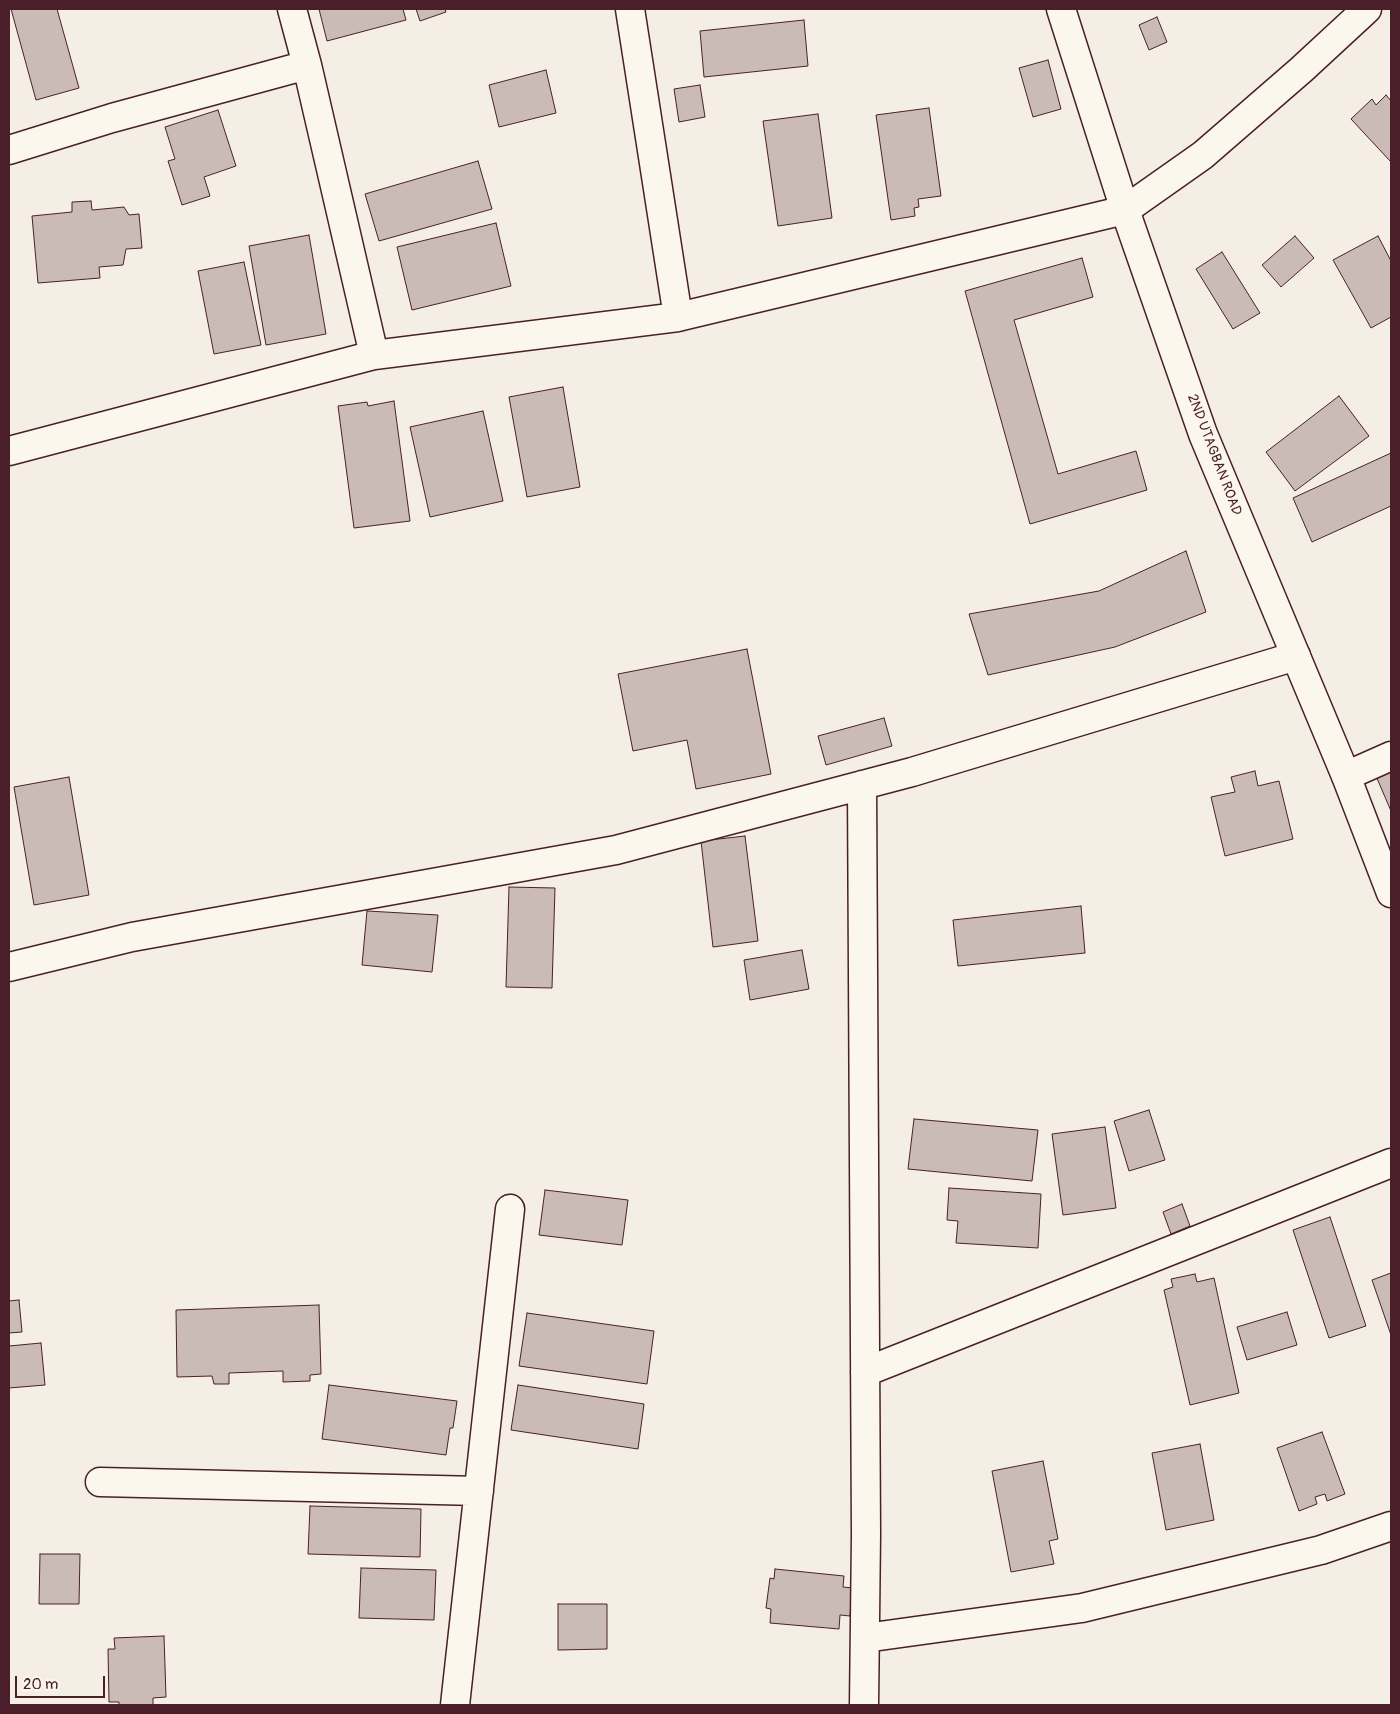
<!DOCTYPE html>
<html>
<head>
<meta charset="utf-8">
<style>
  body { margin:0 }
  #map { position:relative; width:1400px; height:1714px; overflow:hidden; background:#f4eee4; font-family:Pangolin,sans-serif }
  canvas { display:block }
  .frame { position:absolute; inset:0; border:10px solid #4a1f2b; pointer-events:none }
  .scale { position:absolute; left:15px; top:1676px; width:90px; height:22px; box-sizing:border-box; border:2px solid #4a1f2b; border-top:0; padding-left:6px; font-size:15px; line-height:18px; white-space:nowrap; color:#4a1f2b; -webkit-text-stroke:4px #fbf7ec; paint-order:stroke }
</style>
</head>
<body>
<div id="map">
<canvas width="1400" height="1714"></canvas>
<div class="frame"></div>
<div class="scale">20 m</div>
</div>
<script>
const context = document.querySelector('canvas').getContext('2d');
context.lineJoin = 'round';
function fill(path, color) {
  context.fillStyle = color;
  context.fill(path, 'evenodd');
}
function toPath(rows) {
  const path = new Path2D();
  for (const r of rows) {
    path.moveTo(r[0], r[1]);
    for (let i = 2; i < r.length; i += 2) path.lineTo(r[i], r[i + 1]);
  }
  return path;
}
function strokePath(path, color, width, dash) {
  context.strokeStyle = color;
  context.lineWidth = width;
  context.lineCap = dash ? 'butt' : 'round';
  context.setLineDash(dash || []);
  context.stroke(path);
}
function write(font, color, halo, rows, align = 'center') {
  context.font = font + ' Pangolin,sans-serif';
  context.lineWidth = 4;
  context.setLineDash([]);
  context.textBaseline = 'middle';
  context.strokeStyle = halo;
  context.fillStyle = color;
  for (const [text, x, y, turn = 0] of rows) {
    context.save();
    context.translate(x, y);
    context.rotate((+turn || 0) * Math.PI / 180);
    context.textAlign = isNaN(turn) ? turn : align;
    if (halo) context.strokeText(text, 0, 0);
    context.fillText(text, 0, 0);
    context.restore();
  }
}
const building = toPath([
  [11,9,57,9,79,88,36,100,11,9],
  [319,9,403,9,406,20,327,41,319,9],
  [416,9,445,9,446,12,420,21,416,9],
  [1157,17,1167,42,1149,50,1139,25,1157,17],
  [804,20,808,66,704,77,700,31,804,20],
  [1048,60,1061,109,1033,117,1019,68,1048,60],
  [546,70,556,113,499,127,489,85,546,70],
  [700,85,705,117,679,122,674,89,700,85],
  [1386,95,1391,101,1391,162,1351,119,1372,99,1376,105,1386,95],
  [929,108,941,196,918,199,919,207,914,208,915,216,891,220,876,115,929,108],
  [218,110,236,166,204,177,210,196,182,205,168,161,175,159,165,127,218,110],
  [818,114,832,218,778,226,763,121,818,114],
  [478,161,492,209,379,241,365,194,478,161],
  [91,201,92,210,124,207,129,215,139,214,142,248,126,249,123,265,99,267,100,278,38,283,32,216,72,212,72,202,91,201],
  [496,223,511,286,412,310,397,247,496,223],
  [309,235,326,334,266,345,249,246,309,235],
  [1295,236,1314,258,1281,287,1262,265,1295,236],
  [1378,236,1391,261,1391,317,1371,328,1333,260,1378,236],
  [1222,252,1260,313,1233,329,1196,269,1222,252],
  [1082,258,1093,297,1014,320,1058,474,1136,451,1147,490,1030,524,965,291,1082,258],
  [244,262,261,345,214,354,198,271,244,262],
  [563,387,580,487,527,497,509,397,563,387],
  [1339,396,1369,436,1295,491,1266,452,1339,396],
  [394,401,410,521,354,528,338,406,367,402,368,406,394,401],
  [483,411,503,501,430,517,410,427,483,411],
  [1391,453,1391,506,1312,542,1293,498,1391,453],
  [1186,551,1206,612,1115,647,988,675,969,614,1099,591,1186,551],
  [747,649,771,774,696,789,687,740,633,751,618,674,747,649],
  [884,718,892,746,826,765,818,736,884,718],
  [1391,761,1391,811,1373,769,1391,761],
  [1255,771,1258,786,1279,781,1293,839,1225,856,1211,797,1235,792,1231,777,1255,771],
  [69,777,89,895,34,905,14,787,69,777],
  [745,836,758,941,713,947,701,841,745,836],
  [509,887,555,888,552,988,506,987,509,887],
  [1081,906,1085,953,958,966,953,920,1081,906],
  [367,911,438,915,432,972,362,965,367,911],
  [802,950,809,989,750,1000,744,960,802,950],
  [1149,1110,1165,1160,1129,1171,1114,1121,1149,1110],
  [914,1119,1038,1130,1032,1181,908,1169,914,1119],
  [1105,1127,1116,1208,1063,1215,1052,1134,1105,1127],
  [949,1188,1041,1194,1038,1248,956,1243,958,1221,947,1220,949,1188],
  [545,1190,628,1200,622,1245,539,1235,545,1190],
  [1182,1204,1190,1226,1171,1234,1163,1212,1182,1204],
  [1330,1217,1366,1326,1329,1338,1293,1230,1330,1217],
  [1391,1273,1391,1335,1372,1280,1391,1273],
  [1195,1274,1197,1282,1214,1278,1239,1393,1190,1405,1164,1290,1173,1287,1171,1279,1195,1274],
  [19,1300,22,1332,9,1333,9,1301,19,1300],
  [319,1305,321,1374,310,1375,310,1381,283,1382,283,1371,229,1373,229,1384,214,1384,212,1376,177,1377,176,1310,319,1305],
  [1287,1312,1297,1345,1247,1360,1237,1327,1287,1312],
  [527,1313,654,1331,647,1384,519,1366,527,1313],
  [41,1343,45,1385,9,1388,9,1346,41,1343],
  [329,1385,457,1401,453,1428,450,1428,446,1455,322,1439,329,1385],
  [518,1385,644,1404,638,1449,511,1430,518,1385],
  [1322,1432,1345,1494,1327,1501,1325,1494,1315,1497,1317,1504,1299,1511,1277,1448,1322,1432],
  [1200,1444,1214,1520,1166,1530,1152,1453,1200,1444],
  [1043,1461,1058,1539,1049,1541,1054,1564,1011,1572,992,1471,1043,1461],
  [310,1506,421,1509,420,1557,308,1554,310,1506],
  [40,1554,80,1554,79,1604,39,1604,40,1554],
  [361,1568,436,1570,434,1620,359,1618,361,1568],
  [775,1569,844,1576,843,1587,853,1588,850,1616,840,1615,839,1629,770,1623,771,1609,766,1608,770,1578,774,1579,775,1569],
  [558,1604,607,1604,607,1649,558,1650,558,1604],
  [164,1636,166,1697,153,1698,153,1705,119,1705,119,1702,109,1702,108,1649,115,1649,114,1638,164,1636]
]);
fill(building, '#cabbb6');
strokePath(building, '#4a1f2b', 1);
const minor = toPath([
  [292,9,307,65,374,355],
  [630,9,678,317],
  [9,150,112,118,307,65],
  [9,451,374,355,678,317,1125,210,1203,155,1301,70,1367,9],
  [1346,776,1391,756],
  [862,785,866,1534,864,1705],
  [9,967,132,937,616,850,912,772,1296,656],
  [865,1372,1391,1163],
  [100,1482,479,1491],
  [865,1638,1082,1608,1321,1550,1391,1526],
  [455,1705,510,1209]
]);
const tertiary = toPath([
  [1061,9,1125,210,1203,434,1346,776,1391,893]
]);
strokePath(minor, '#4a1f2b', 31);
strokePath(tertiary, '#4a1f2b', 31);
strokePath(minor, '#fbf7ec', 28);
strokePath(tertiary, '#fbf7ec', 28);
write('14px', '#4a1f2b', '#fbf7ec', [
  ["2ND UTAGBAN ROAD",1214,455,69]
]);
</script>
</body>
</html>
